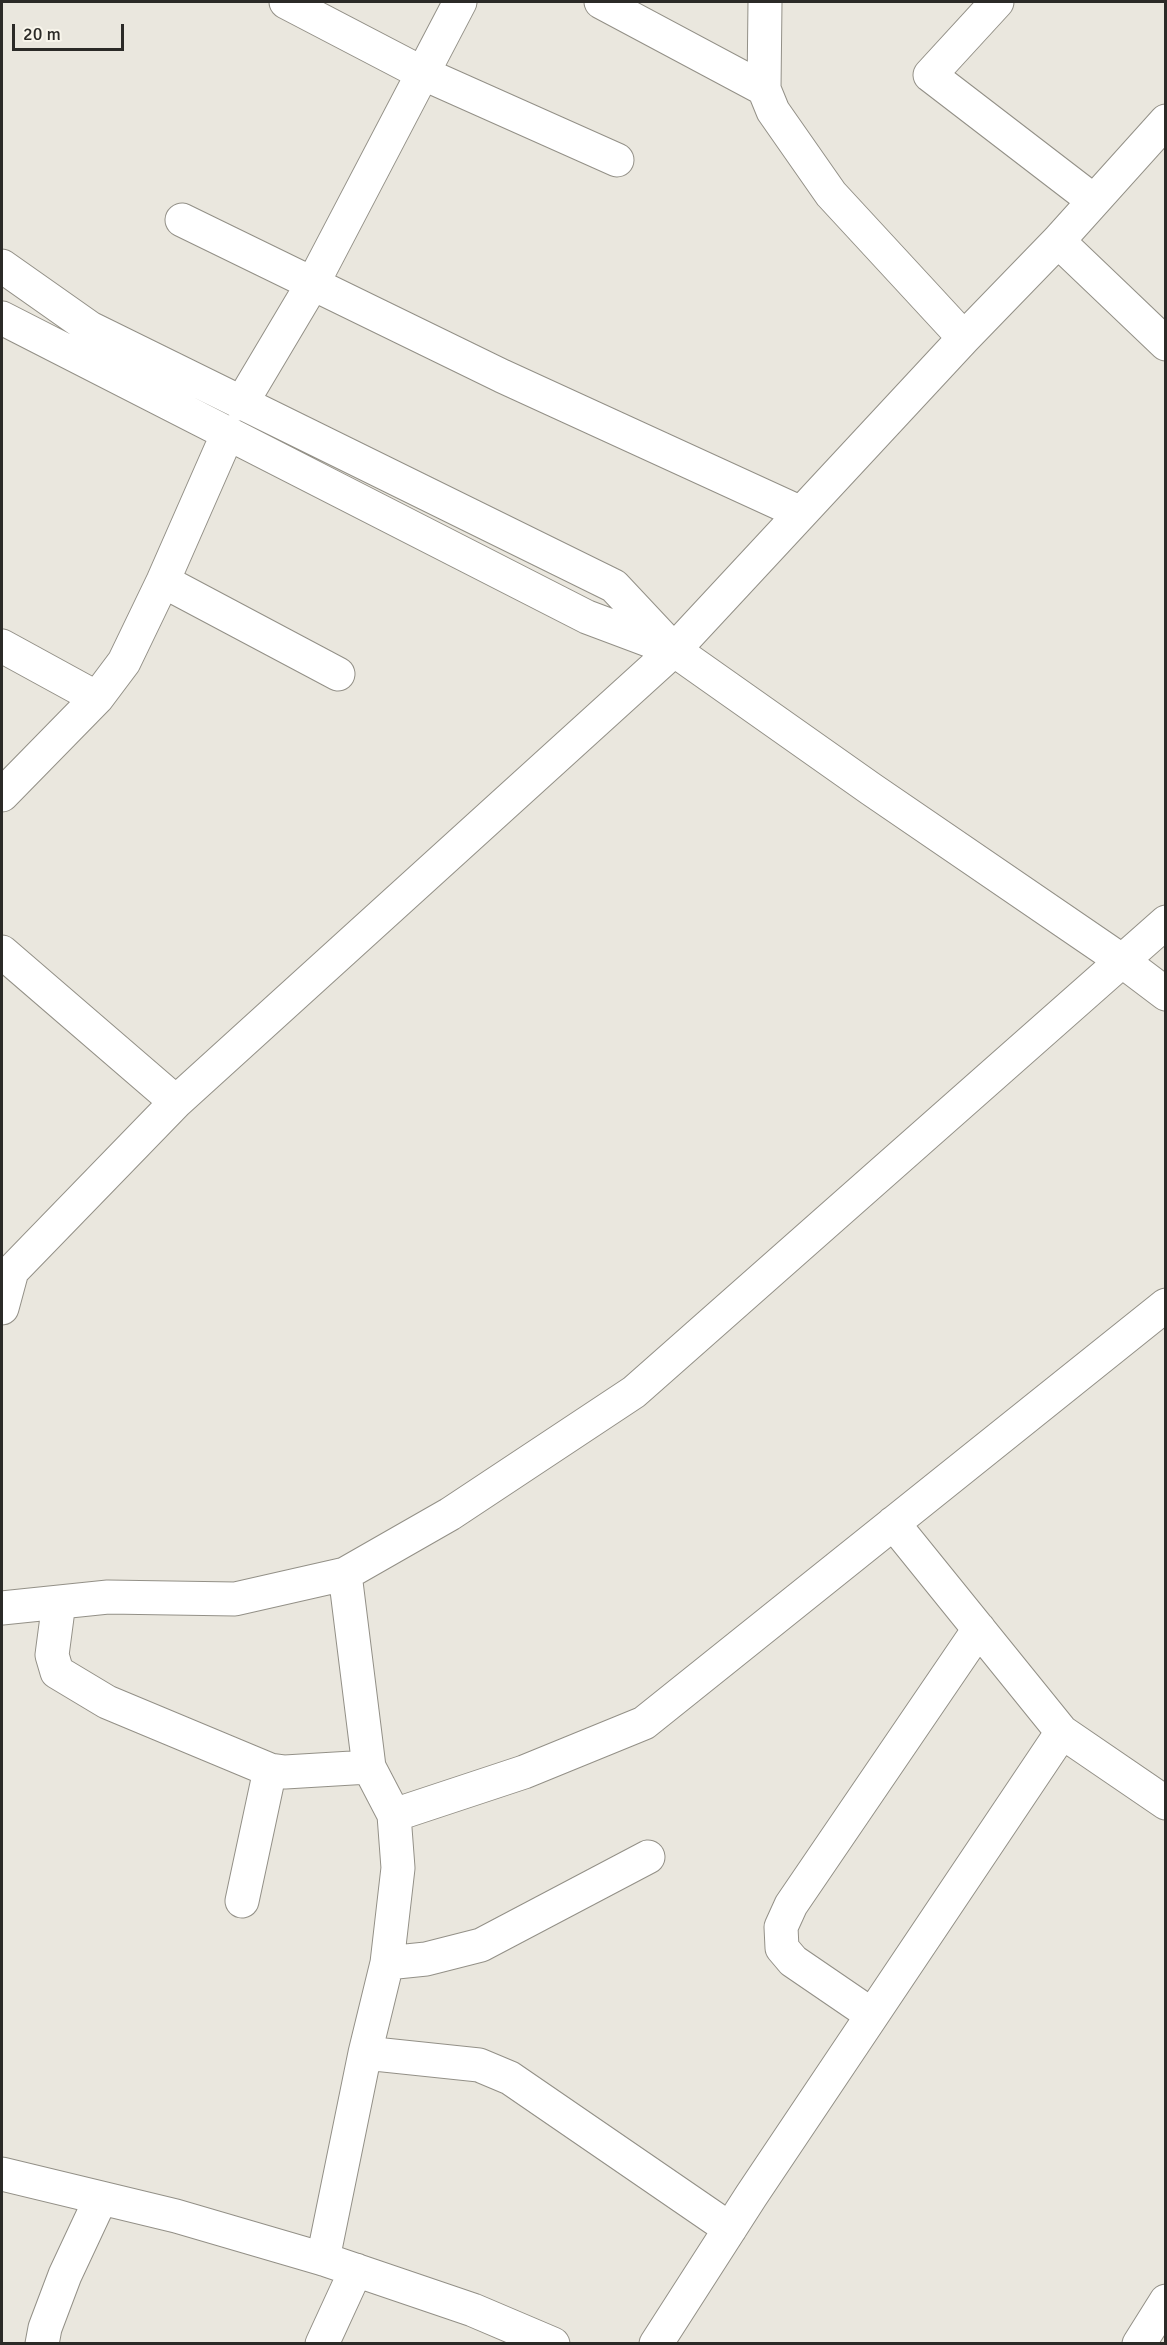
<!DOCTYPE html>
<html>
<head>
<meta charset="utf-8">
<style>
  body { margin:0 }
  #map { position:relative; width:1167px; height:2345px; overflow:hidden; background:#eae7de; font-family:Signika,sans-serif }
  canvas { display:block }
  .frame { position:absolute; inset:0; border:3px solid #2b2a27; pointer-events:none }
  .scale { position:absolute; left:12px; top:24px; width:112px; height:27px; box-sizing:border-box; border:3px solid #2b2a27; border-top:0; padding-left:8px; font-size:18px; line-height:21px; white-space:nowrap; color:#2b2a27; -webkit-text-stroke:4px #f8f5eb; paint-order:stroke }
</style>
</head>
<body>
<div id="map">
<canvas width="1167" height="2345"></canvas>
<div class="frame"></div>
<div class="scale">20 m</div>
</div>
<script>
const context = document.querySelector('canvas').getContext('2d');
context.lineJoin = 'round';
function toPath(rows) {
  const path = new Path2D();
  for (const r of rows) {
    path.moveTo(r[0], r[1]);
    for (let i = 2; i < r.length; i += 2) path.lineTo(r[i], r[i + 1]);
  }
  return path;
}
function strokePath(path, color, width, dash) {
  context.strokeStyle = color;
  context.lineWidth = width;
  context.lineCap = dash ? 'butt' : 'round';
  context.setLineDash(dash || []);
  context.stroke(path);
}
const minor = toPath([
  [286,2,422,73,617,160],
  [601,2,764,89],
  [765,2,764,89,773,111,831,194,964,338],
  [997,2,930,75,1094,201],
  [182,220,502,376,801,513],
  [1058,241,1166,344],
  [2,266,90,328,614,586,674,650,871,789,1121,960,1166,994],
  [2,318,587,617,667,647],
  [241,404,313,283,460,2],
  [163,581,338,674],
  [2,646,97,698],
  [2,795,97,698,124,662,163,581,228,433],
  [2,952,176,1102],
  [2,1308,12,1271,176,1102,674,650,964,338,1058,241,1166,121],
  [893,1523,1062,1732,1166,1803],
  [59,1602,52,1655,57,1672,107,1702,270,1770],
  [2,1608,108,1597,235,1599,345,1574,450,1514,634,1392,1166,922],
  [394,1815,524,1772,644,1723,1166,1305],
  [242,1901,270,1770,285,1772,369,1767],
  [387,1963,426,1959,481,1945,648,1857],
  [872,2015,793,1961,782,1948,781,1927,791,1905,979,1629],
  [365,2053,479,2065,510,2078,730,2229],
  [2,2174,176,2216,323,2259,473,2310,553,2344],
  [323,2259,365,2053,387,1963,398,1868,394,1815,369,1767,345,1574],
  [42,2344,45,2328,65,2275,101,2198],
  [322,2344,356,2270],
  [656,2344,751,2196,1062,1732],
  [1139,2344,1166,2301]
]);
strokePath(minor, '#939087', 35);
strokePath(minor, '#fff', 33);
</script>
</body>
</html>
